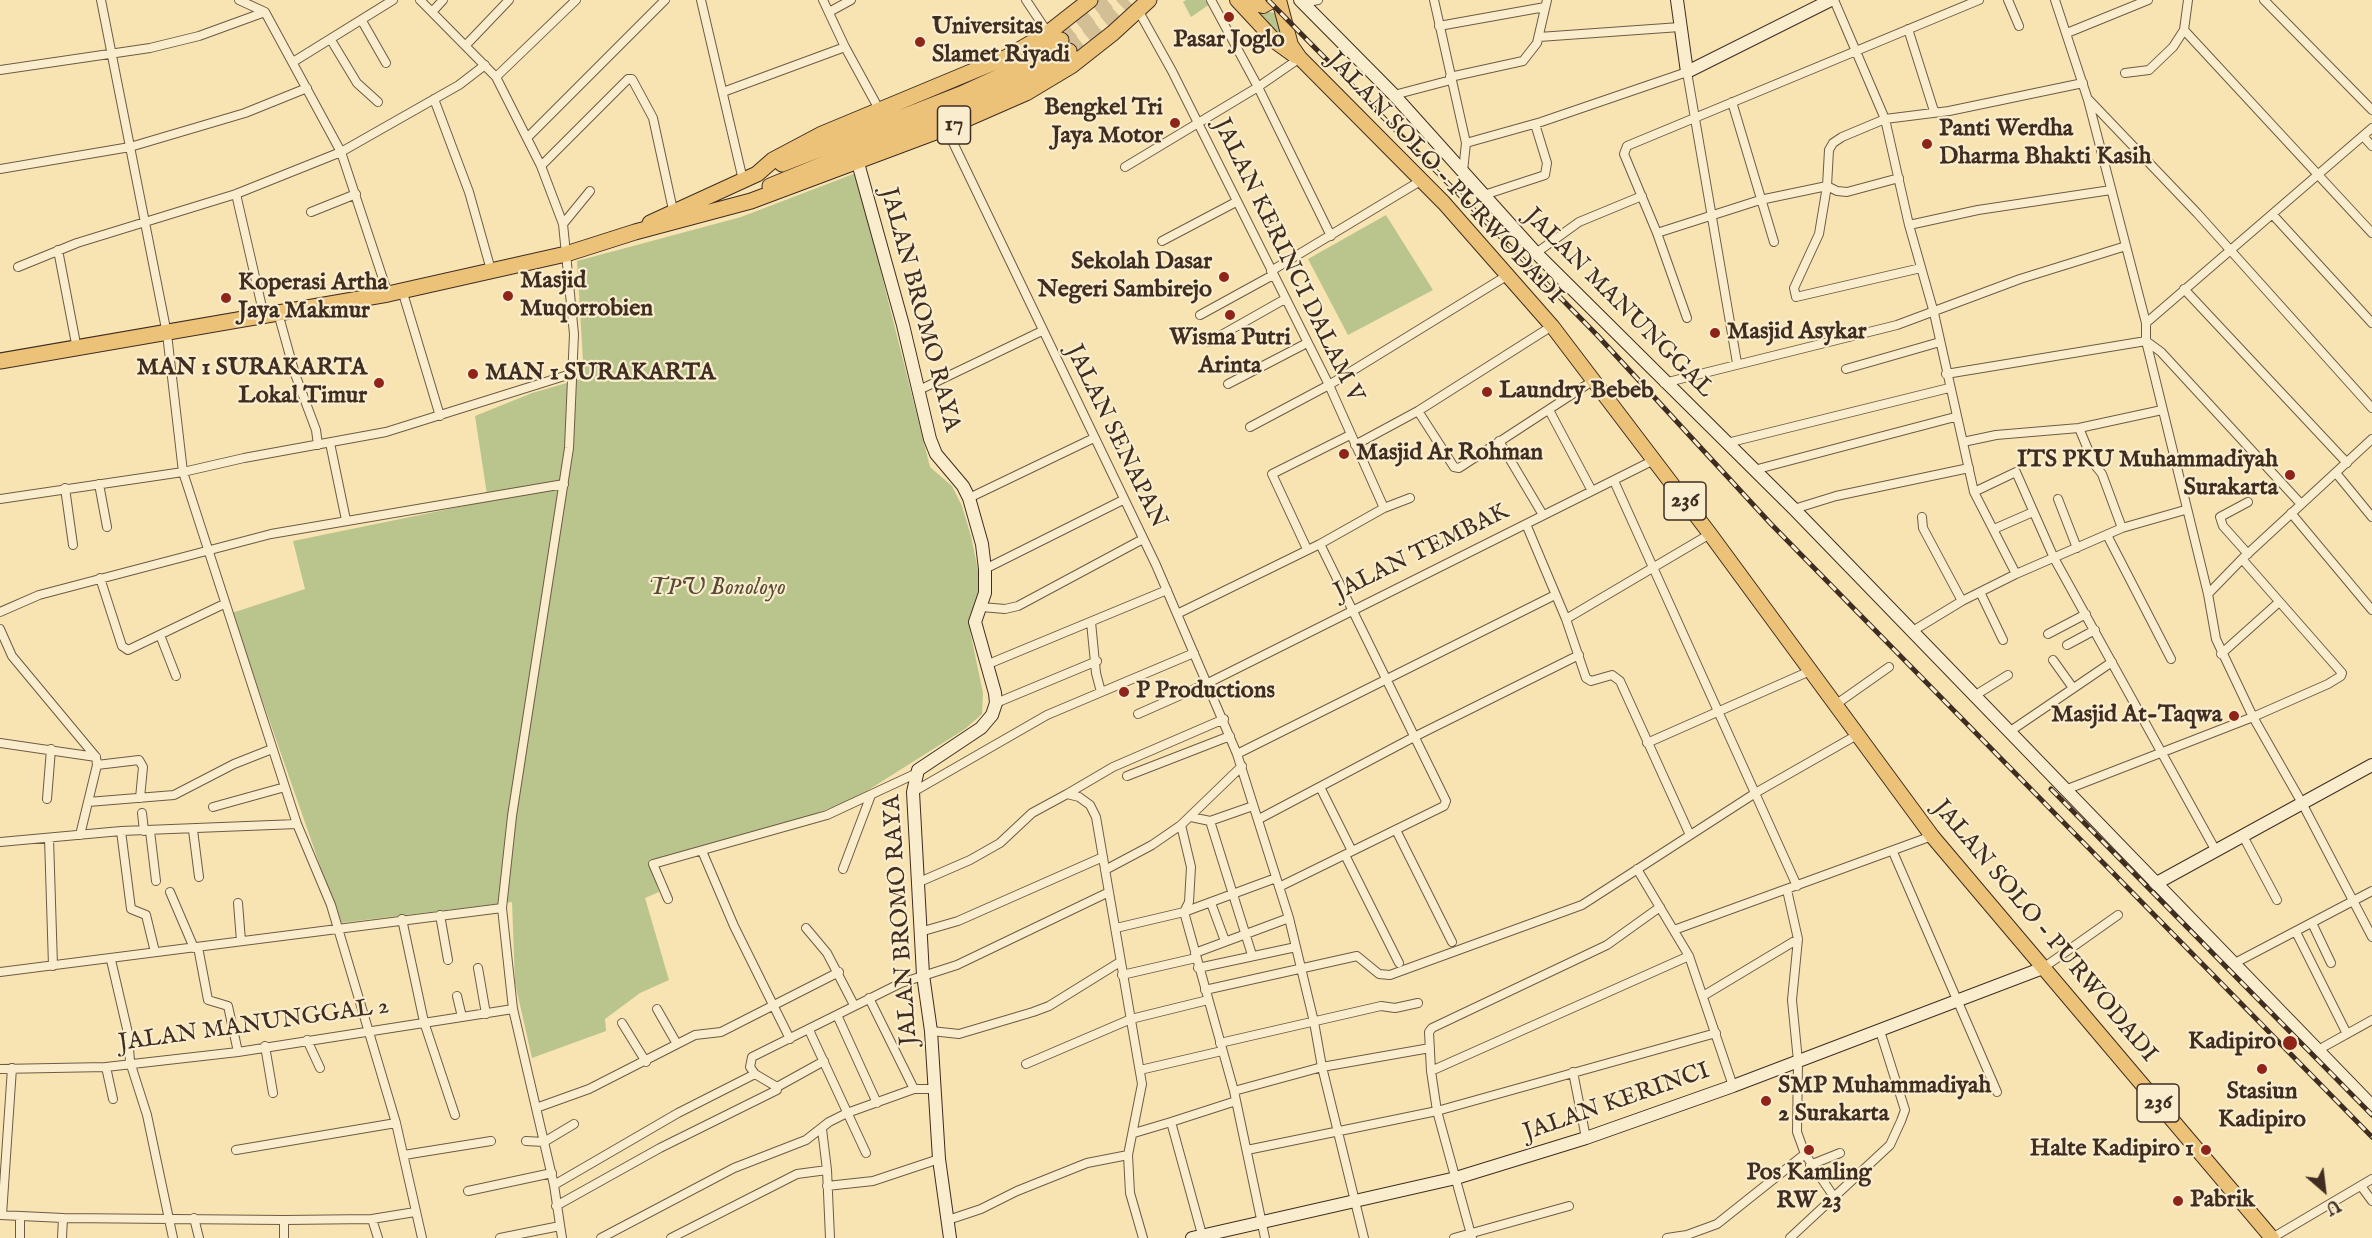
<!DOCTYPE html>
<html>
<head>
<meta charset="utf-8">
<style>
  body { margin:0 }
  #map { position:relative; width:2372px; height:1238px; overflow:hidden; background:#f8e4b2; font-family:"IM FELL English",serif }
  canvas { display:block }
  .north { position:absolute; left:2294px; top:1160px; width:60px; height:60px; -webkit-text-stroke:4px #faedcd; paint-order:stroke; rotate:152deg; font-size:16px; font-weight:700; line-height:24px; text-align:center; color:#3f2d21 }
  .north::after { content:''; display:block; margin:auto; width:21px; height:27px; background:#3f2d21; clip-path:polygon(50% 0,100% 100%,50% 72%,0 100%) }
</style>
</head>
<body>
<div id="map">
<canvas width="2372" height="1238"></canvas>
<div class="north">U</div>
</div>
<script>
const context = document.querySelector('canvas').getContext('2d');
context.lineJoin = 'round';
function fill(path, color) {
  context.fillStyle = color;
  context.fill(path, 'evenodd');
}
function toPath(rows) {
  const path = new Path2D();
  for (const r of rows) {
    path.moveTo(r[0], r[1]);
    for (let i = 2; i < r.length; i += 2) path.lineTo(r[i], r[i + 1]);
  }
  return path;
}
function strokePath(path, color, width, dash) {
  context.strokeStyle = color;
  context.lineWidth = width;
  context.lineCap = dash ? 'butt' : 'round';
  context.setLineDash(dash || []);
  context.stroke(path);
}
function write(font, color, halo, rows, align = 'center') {
  context.font = font + ' "IM FELL English",serif';
  context.lineWidth = 4.5;
  context.setLineDash([]);
  context.textBaseline = 'middle';
  context.strokeStyle = halo;
  context.fillStyle = color;
  for (const [text, x, y, turn = 0] of rows) {
    context.save();
    context.translate(x, y);
    context.rotate((+turn || 0) * Math.PI / 180);
    context.textAlign = isNaN(turn) ? turn : align;
    if (halo) context.strokeText(text, 0, 0);
    context.fillText(text, 0, 0);
    context.restore();
  }
}
fill(toPath([
  [1186,0,1216,0,1191,17,1183,2],
  [1261,11,1276,13,1282,39,1256,16],
  [856,173,930,467,952,486,962,506,971,536,981,585,980,602,970,622,970,631,983,693,982,714,965,729,854,799,756,836,649,860,659,892,645,898,669,980,640,993,605,1019,606,1031,532,1058,515,983,512,902,340,923,232,613,305,589,293,541,488,501,475,416,532,393,584,378,577,261,741,217],
  [1386,215,1433,290,1348,335,1308,259]
]), '#bac58e');
strokePath(toPath([
  [1061,40,1110,0],
  [1069,51,1106,21,1128,0]
]), '#d3bf95', 15, [15, 8]);
const street = toPath([
  [101,0,167,334,183,472,297,824,331,905,396,1123,422,1238],
  [239,0,265,12,341,152,388,294],
  [420,0,496,77,541,166,563,224,574,334,569,448,512,816,502,908,513,1009,554,1185,562,1238],
  [701,0,743,180],
  [823,0,845,47,880,111],
  [1026,0,1048,33],
  [1211,0,1258,87,1331,236],
  [1434,0,1466,143,1463,171],
  [1834,0,1885,119,1909,225,1934,313,1974,492,2016,574],
  [2008,0,2019,26],
  [2055,0,2088,100,2146,323,2146,341,2208,594,2216,639,2253,717,2065,790],
  [2188,0,2184,30,2372,233],
  [2264,0,2372,110],
  [1303,3,1318,0],
  [1138,10,1172,71,1329,385,1384,508,1410,498],
  [432,12,443,0],
  [829,12,851,0],
  [362,21,386,63],
  [1439,26,1545,7],
  [1908,29,1934,111],
  [2067,33,2148,0],
  [1539,37,1680,27],
  [331,40,357,83,378,102],
  [466,45,509,0],
  [293,62,393,0],
  [0,70,150,48,199,36,265,12],
  [2125,73,2149,70,2173,47,2184,30],
  [496,77,576,0],
  [1450,77,1523,61,1537,43,1547,0],
  [723,92,845,47],
  [1394,95,1451,80],
  [434,99,469,192,491,270],
  [2089,100,2197,213,2372,408],
  [1732,102,1774,242],
  [946,128,1156,565,1237,754,1289,918,1314,1022,1322,1067,1364,1238],
  [2363,136,2372,146],
  [527,138,665,0],
  [1466,143,1541,122,1687,72,1737,363],
  [541,166,628,79,632,79,653,118,673,210],
  [1125,167,1258,87,1300,58],
  [0,169,130,147,245,113,307,88],
  [1899,178,1847,192,1837,191,1827,186,1829,150,1833,143,1842,137,1885,119,1949,111,2083,83],
  [236,194,264,316],
  [1484,195,1545,175,1547,163,1535,124],
  [311,212,356,194],
  [2273,215,2372,323],
  [563,224,590,191],
  [1909,225,1978,210,2111,190],
  [1657,233,1760,200,1827,186,1819,234,1794,288,1796,297,1921,268],
  [1162,241,1236,202],
  [58,250,77,349],
  [1536,253,1579,222,1642,196],
  [18,267,77,243,236,194,341,152,459,85,485,65],
  [1271,271,1422,180],
  [2184,289,2347,463],
  [402,290,440,416],
  [278,313,295,374,316,430,318,445],
  [1200,315,1273,275],
  [1687,318,1657,233,1624,154,1627,146,1979,0],
  [2146,323,2372,128],
  [1209,342,1285,299],
  [1846,369,1940,342],
  [1946,374,2146,341,2161,352,2301,504],
  [1664,383,1897,325,2020,279,2126,246],
  [1228,384,1307,343],
  [917,391,1042,331],
  [1549,410,1592,491],
  [1418,411,1454,467,1459,468,1594,380],
  [1250,427,1329,385,1508,275],
  [2079,428,2094,464,2102,474,2122,528],
  [2372,439,2242,559,2342,673,2341,676,2328,684,2253,717,2302,803,2372,937],
  [1499,441,1543,515],
  [1963,442,1996,435,2079,428,2162,410],
  [330,443,346,520],
  [1727,443,1949,388],
  [1355,445,1418,411,1552,326],
  [1754,470,1955,417],
  [2336,473,2372,517],
  [1614,481,1797,886],
  [99,484,107,527],
  [65,488,73,545],
  [1974,492,2016,472,2054,558,2216,851],
  [969,498,1094,438],
  [0,499,183,472,244,458,386,432,574,373],
  [2058,499,2077,548],
  [1794,509,1836,496,1969,468],
  [2291,513,2372,610],
  [1922,517,1923,528,1962,601],
  [1526,524,1566,619,1586,678,1591,681,1612,675,1620,681,1690,835],
  [1994,529,2033,512],
  [2107,535,2171,659],
  [1320,544,1384,508],
  [1307,549,1272,474,1350,435],
  [2248,554,2223,526,2220,517,2248,502],
  [985,569,1123,500],
  [100,578,122,646,128,650,224,604],
  [1980,592,2003,640],
  [2208,594,2242,559],
  [981,607,1005,609,1018,606,1143,539],
  [0,612,39,595,271,534,564,484],
  [1177,614,1320,544,1446,801,1444,806,1279,887],
  [1566,619,1710,534],
  [1091,622,1096,673,1101,692],
  [0,629,12,656,96,757,97,765,80,835],
  [1911,632,1962,601,2016,574,2122,528,2185,510],
  [2048,634,2086,614],
  [160,635,176,676],
  [2067,645,2095,630],
  [2221,654,2278,603],
  [2053,660,2073,688],
  [986,665,1167,590],
  [1974,696,2008,675],
  [996,703,1097,661],
  [1835,705,1889,667],
  [1138,714,1208,683,1654,460],
  [2009,732,2112,662],
  [0,743,96,757],
  [1647,743,1810,671],
  [1237,754,1555,595],
  [97,765,139,760,143,767,140,798],
  [1127,776,1230,736],
  [1320,787,1352,851],
  [913,792,1047,715,1194,653],
  [1067,794,1113,767,1224,719],
  [47,799,51,749],
  [88,802,174,795,234,764,272,749],
  [213,807,285,787],
  [142,813,144,831],
  [1191,817,1210,821,1252,955],
  [1259,819,1414,737,1579,655],
  [1210,821,1253,806],
  [1181,825,1191,867,1189,902,1184,912,1234,1091,1265,1238],
  [193,830,199,877],
  [1396,830,1452,942],
  [121,831,131,909,146,915,155,952],
  [150,831,156,881],
  [2243,836,2277,900],
  [49,838,53,966],
  [0,842,121,831,297,824],
  [702,851,734,926,790,1039],
  [1893,852,1997,1092],
  [1345,855,1399,963],
  [843,869,871,795],
  [1637,869,1689,956,1733,1086],
  [1105,870,1152,845,1181,825,1242,766],
  [917,883,970,860,1000,843,1032,813,1067,794,1079,797,1090,805,1096,817,1142,1084,1128,1155,1130,1193,1143,1238],
  [170,892,194,948],
  [668,899,653,864,827,815,915,774],
  [238,903,241,941],
  [1211,903,1225,941],
  [440,915,448,960],
  [402,919,424,1022,455,1115],
  [2312,923,2331,963],
  [806,928,827,953,854,1005],
  [1116,928,1184,912,1276,878],
  [1674,930,1932,836],
  [920,932,958,921,1103,857],
  [2296,932,2347,1034],
  [198,947,208,1000,228,1006,238,1052],
  [1195,953,1289,918],
  [111,960,128,1033,130,1062,147,1115,173,1238],
  [2233,964,2372,891],
  [478,968,486,1014],
  [1198,968,1296,947],
  [2043,968,2118,915],
  [0,972,502,908],
  [1122,975,1196,958],
  [1205,990,1357,956,1379,974,1390,975,1582,905,1757,792,1857,735],
  [457,996,462,1017],
  [1703,996,1798,939],
  [869,998,914,1089],
  [657,1009,677,1044],
  [837,1015,877,1103],
  [622,1023,646,1062],
  [809,1030,866,1153],
  [931,1031,959,1034,1033,1012,1049,1006,1120,962],
  [307,1040,320,1068],
  [1220,1043,1381,1006,1395,1008,1418,1003],
  [265,1046,273,1093],
  [2318,1050,2372,1020],
  [1026,1064,1131,1019,1208,1000],
  [106,1067,113,1099],
  [0,1069,106,1067,238,1052,513,1009],
  [1140,1070,1222,1051],
  [1431,1071,1689,956],
  [1573,1072,1586,1138],
  [777,1087,824,1061],
  [1234,1091,1322,1067,1430,1048],
  [536,1108,589,1089,695,1035,721,1032,839,972],
  [1171,1122,1236,1101],
  [822,1129,827,1170,830,1238],
  [1134,1133,1171,1122,1203,1238],
  [526,1141,544,1142,574,1124],
  [236,1150,396,1123],
  [1247,1150,1437,1111,1716,1033],
  [1805,1154,1834,1197],
  [404,1155,491,1141],
  [1810,1165,1840,1153],
  [554,1185,678,1113,755,1074],
  [827,1186,873,1181,939,1159],
  [2361,1186,2372,1201],
  [468,1191,552,1173],
  [556,1206,660,1148,777,1090,777,1087,755,1074,750,1067,752,1057,901,983,957,965,1107,893],
  [0,1215,63,1218,284,1220,372,1219,415,1212],
  [2,1215,12,1068],
  [194,1218,199,1238],
  [372,1219,378,1238],
  [948,1220,981,1209,1017,1191,1087,1163,1128,1155],
  [20,1238,20,1216],
  [62,1238,63,1218],
  [284,1238,284,1220],
  [500,1238,560,1226],
  [601,1238,734,1168,806,1140,829,1122,847,1113,914,1089,935,1089],
  [671,1238,797,1174,827,1170],
  [1454,1238,1569,1206],
  [1472,1238,1437,1111,1431,1071,1429,1032,1432,1028,1607,945,1660,907],
  [1667,1238,1687,1235,1717,1224,1805,1154,1797,1132,1798,1061,1792,1000,1798,939,1787,890],
  [1790,1238,1890,1145,1901,1121,1905,1110,1880,1031],
  [2272,1238,2372,1179]
]);
const secondary = toPath([
  [1300,0,1394,95,1536,253,1794,509,2372,1106],
  [1677,0,1687,72,1831,0],
  [858,163,903,325,930,439,936,454,963,486,969,498,982,544,985,569,985,593,975,622,995,693,996,703,992,715,981,728,918,770,913,792,923,975,931,1031,939,1159,950,1238],
  [2155,884,2372,765],
  [1192,1238,1456,1178,1586,1138,1733,1086,2043,968]
]);
const primary = toPath([
  [1237,0,1277,43,1295,56],
  [1239,0,1263,6,1274,0],
  [1279,0,1291,45,1300,58,1444,203,1552,326,1710,534,1932,836,2272,1238]
]);
const highway = toPath([
  [782,164,961,94,1020,67,1061,40],
  [770,186,967,105,1023,79,1069,51],
  [650,223,757,174,773,160,822,134,1007,57,1048,33,1090,0],
  [0,361,388,294,566,254,635,232,751,201,946,128,1026,93,1071,66,1113,33,1149,0]
]);
strokePath(street, '#6d5b45', 10);
strokePath(secondary, '#3f2d21', 14);
strokePath(primary, '#3f2d21', 16);
strokePath(highway, '#3f2d21', 17);
strokePath(street, '#faedcd', 8);
strokePath(secondary, '#faedcd', 12);
strokePath(primary, '#ecc279', 14);
strokePath(highway, '#ecc279', 15);
const rail = toPath([
  [1268,0,1597,335,1771,524,2372,1137],
  [2051,789,2372,1115]
]);
strokePath(rail, '#3f2d21', 5);
strokePath(rail, '#faedcd', 3, [9]);
for (const [x, y, r, color] of [
  [1229,17,6,"#8f2418"],
  [920,42,6,"#8f2418"],
  [1175,123,6,"#8f2418"],
  [1927,144,6,"#8f2418"],
  [1224,277,6,"#8f2418"],
  [508,296,6,"#8f2418"],
  [226,298,6,"#8f2418"],
  [1230,315,6,"#8f2418"],
  [1715,333,6,"#8f2418"],
  [473,374,6,"#8f2418"],
  [379,383,6,"#8f2418"],
  [1487,392,6,"#8f2418"],
  [1344,454,6,"#8f2418"],
  [2290,475,6,"#8f2418"],
  [1124,692,6,"#8f2418"],
  [2234,716,6,"#8f2418"],
  [2290,1043,8,"#8f2418"],
  [2262,1069,6,"#8f2418"],
  [1766,1101,6,"#8f2418"],
  [1809,1150,6,"#8f2418"],
  [2206,1150,6,"#8f2418"],
  [2178,1201,6,"#8f2418"]
]) {
  const dot = new Path2D();
  dot.arc(x, y, r, 0, 2 * Math.PI);
  context.fillStyle = color;
  context.fill(dot);
  strokePath(dot, '#faedcd', 2);
}
for (const [x, y, w] of [
  [954,125,33],
  [1685,501,42],
  [2158,1103,42]
]) {
  const box = new Path2D();
  box.roundRect(x - w / 2, y - 19, w, 38, 4.5);
  context.fillStyle = '#faedcd';
  context.fill(box);
  strokePath(box, '#3f2d21', 1.5);
}
write('bold 22px', '#3f2d21', null, [
  ["17",954,125],
  ["236",1685,501],
  ["236",2158,1103]
]);
write('bold 24px', '#3f2d21', '#faedcd', [
  ["Universitas",932,28],
  ["Slamet Riyadi",932,56],
  ["Pasar Joglo",1229,41,"center"],
  ["Bengkel Tri",1163,109,"right"],
  ["Jaya Motor",1163,137,"right"],
  ["Panti Werdha",1939,130],
  ["Dharma Bhakti Kasih",1939,158],
  ["Sekolah Dasar",1212,263,"right"],
  ["Negeri Sambirejo",1212,291,"right"],
  ["Masjid",520,282],
  ["Muqorrobien",520,310],
  ["Koperasi Artha",238,284],
  ["Jaya Makmur",238,312],
  ["Masjid Asykar",1727,333],
  ["Wisma Putri",1230,339,"center"],
  ["Arinta",1230,367,"center"],
  ["MAN 1 SURAKARTA",367,369,"right"],
  ["Lokal Timur",367,397,"right"],
  ["MAN 1 SURAKARTA",485,374],
  ["Laundry Bebeb",1499,392],
  ["Masjid Ar Rohman",1356,454],
  ["ITS PKU Muhammadiyah",2278,461,"right"],
  ["Surakarta",2278,489,"right"],
  ["P Productions",1136,692],
  ["Masjid At-Taqwa",2222,716,"right"],
  ["Kadipiro",2276,1043,"right"],
  ["SMP Muhammadiyah",1778,1087],
  ["2 Surakarta",1778,1115],
  ["Stasiun",2262,1093,"center"],
  ["Kadipiro",2262,1121,"center"],
  ["Halte Kadipiro 1",2194,1150,"right"],
  ["Pos Kamling",1809,1174,"center"],
  ["RW 23",1809,1202,"center"],
  ["Pabrik",2190,1201]
], 'left');
write('24px', '#3f2d21', '#faedcd', [
  ["JALAN SOLO - PURWODADI",1444,179,47],
  ["JALAN KERINCI DALAM V",1287,261,64],
  ["JALAN MANUNGGAL",1618,304,45],
  ["JALAN BROMO RAYA",919,310,75],
  ["JALAN SENAPAN",1115,437,64],
  ["JALAN TEMBAK",1422,553,-26],
  ["JALAN BROMO RAYA",902,920,-94],
  ["JALAN SOLO - PURWODADI",2044,932,50],
  ["JALAN MANUNGGAL 2",254,1026,-8],
  ["JALAN KERINCI",1617,1103,-19]
]);
write('italic 24px', '#584b37', '#faedcd', [
  ["TPU Bonoloyo",717,589]
]);
</script>
</body>
</html>
